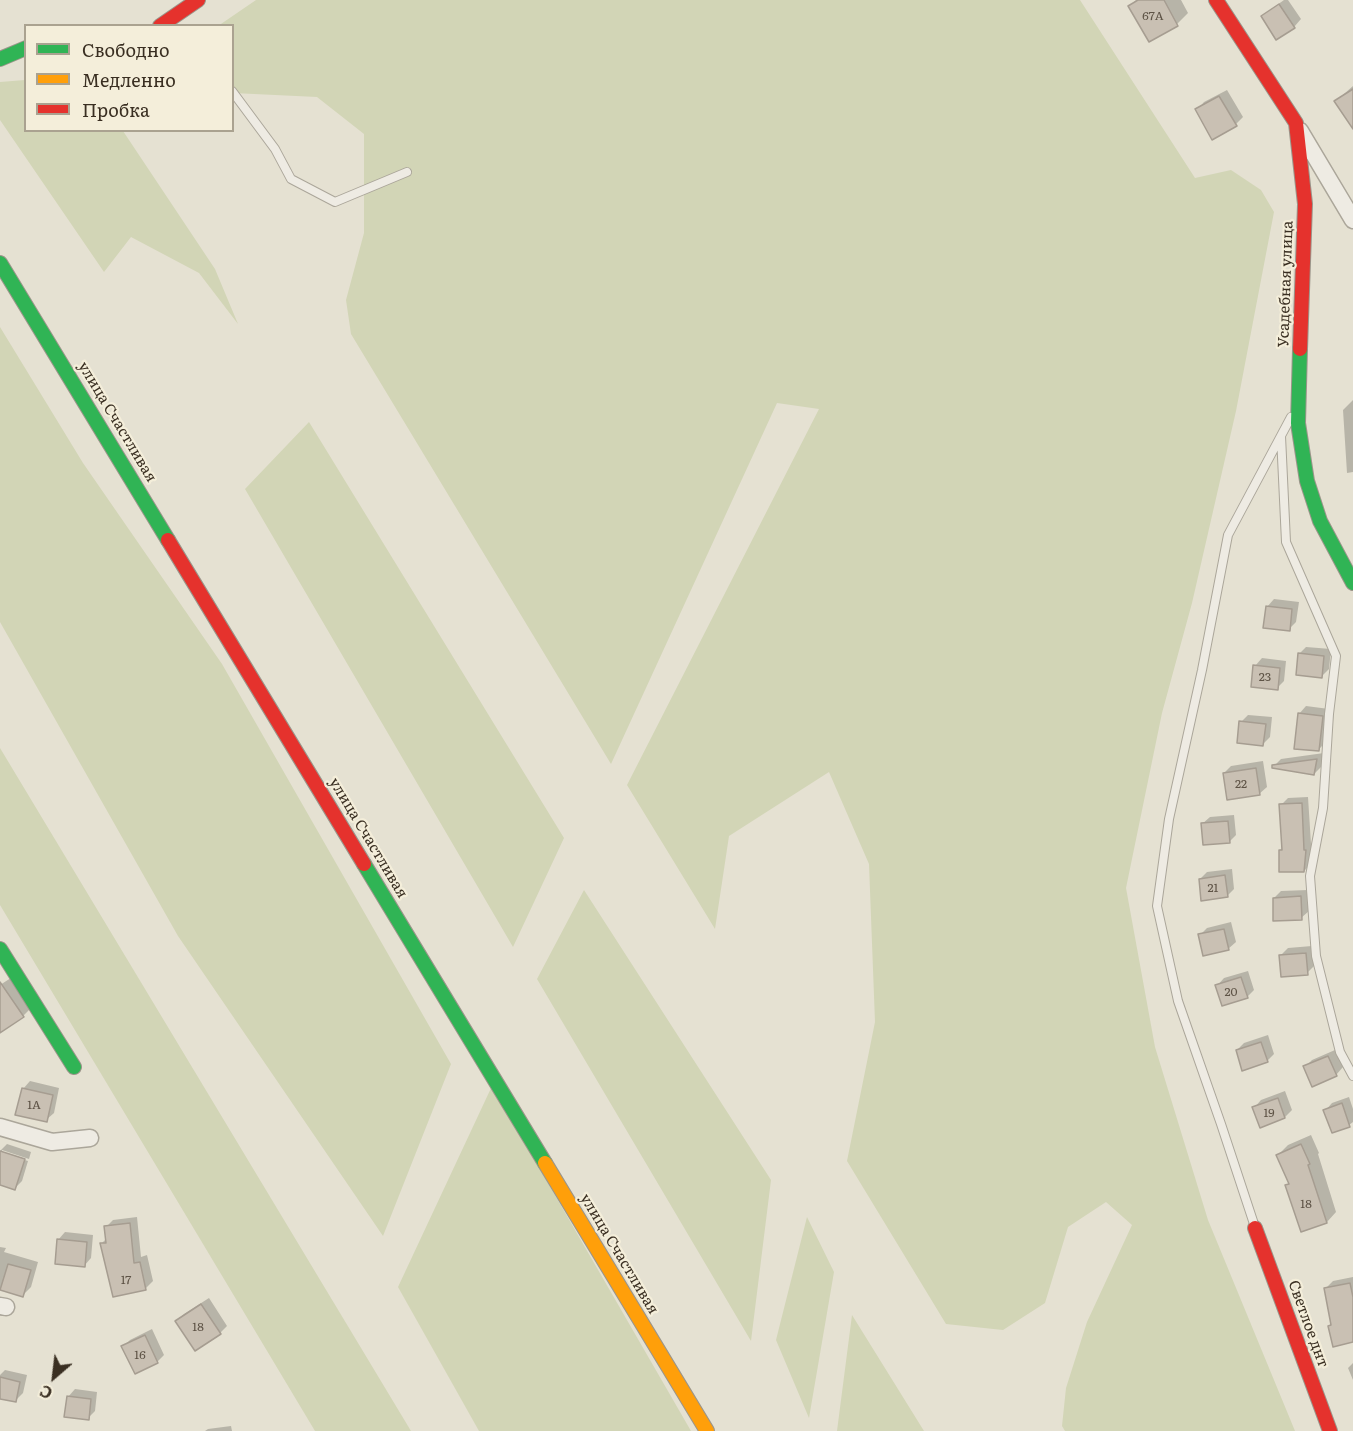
<!DOCTYPE html>
<html>
<head>
<meta charset="utf-8">
<style>
  body { margin:0 }
  #map { position:relative; width:1353px; height:1431px; overflow:hidden; background:#e5e1d2; font-family:Literata,serif }
  canvas { display:block }
  .legend { position:absolute; left:24px; top:24px; width:210px; height:108px; box-sizing:border-box; background:#f4eeda; border:2px solid #aaa290; margin:0; padding:8px 10px; list-style:none; font-size:18px; color:#3a2f22 }
  .legend li { display:flex; align-items:center; gap:12px; height:30px }
  .legend b { width:30px; border:2px solid #aaa290 }
  .north { position:absolute; left:24px; top:1347px; width:60px; height:60px; -webkit-text-stroke:4px #f4eeda; paint-order:stroke; rotate:208deg; font-size:16px; font-weight:700; line-height:24px; text-align:center; color:#3a2f22 }
  .north::after { content:''; display:block; margin:auto; width:21px; height:27px; background:#3a2f22; clip-path:polygon(50% 0,100% 100%,50% 72%,0 100%) }
</style>
</head>
<body>
<div id="map">
<canvas width="1353" height="1431"></canvas>
<ul class="legend">
<li><b style="height:8px;background:#30b455"></b>Свободно</li>
<li><b style="height:8px;background:#ff9f0a"></b>Медленно</li>
<li><b style="height:8px;background:#e5322d"></b>Пробка</li>
</ul>
<div class="north">С</div>
</div>
<script>
const context = document.querySelector('canvas').getContext('2d');
context.lineJoin = 'round';
function fill(path, color) {
  context.fillStyle = color;
  context.fill(path, 'evenodd');
}
function toPath(rows) {
  const path = new Path2D();
  for (const r of rows) {
    path.moveTo(r[0], r[1]);
    for (let i = 2; i < r.length; i += 2) path.lineTo(r[i], r[i + 1]);
  }
  return path;
}
function strokePath(path, color, width, dash) {
  context.strokeStyle = color;
  context.lineWidth = width;
  context.lineCap = dash ? 'butt' : 'round';
  context.setLineDash(dash || []);
  context.stroke(path);
}
function write(font, color, halo, rows, align = 'center') {
  context.font = font + ' Literata,serif';
  context.lineWidth = 4.5;
  context.setLineDash([]);
  context.textBaseline = 'middle';
  context.strokeStyle = halo;
  context.fillStyle = color;
  for (const [text, x, y, turn = 0] of rows) {
    context.save();
    context.translate(x, y);
    context.rotate((+turn || 0) * Math.PI / 180);
    context.textAlign = isNaN(turn) ? turn : align;
    if (halo) context.strokeText(text, 0, 0);
    context.fillText(text, 0, 0);
    context.restore();
  }
}
fill(toPath([
  [256,0,1080,0,1195,178,1231,170,1261,190,1274,212,1236,411,1192,603,1162,713,1126,888,1155,1047,1208,1220,1295,1431,1065,1431,1062,1426,1066,1388,1087,1322,1132,1225,1106,1202,1068,1227,1045,1303,1003,1330,946,1324,847,1161,875,1022,869,864,829,772,729,836,715,929,627,785,819,409,777,403,611,764,351,334,346,300,364,233,364,134,317,97,233,93,232,26,218,26],
  [25,80,26,130,123,131,215,269,238,324,199,273,131,237,104,272,0,120,0,82],
  [0,327,83,463,222,664,451,1064,383,1236,178,936,0,622],
  [309,422,564,838,513,947,245,489],
  [0,748,411,1431,315,1431,0,905],
  [584,890,771,1180,751,1341,537,979],
  [492,1086,691,1431,479,1431,398,1287],
  [807,1217,834,1272,809,1418,776,1340],
  [852,1315,924,1431,837,1431]
]), '#d2d5b6');
fill(toPath([
  [1136,0,1181,0,1188,13,1177,24,1149,40,1130,6],
  [1284,0,1288,0,1301,19,1294,27,1262,17,1270,10],
  [1353,86,1353,127,1336,101],
  [1227,90,1243,117,1236,124,1197,110,1204,102],
  [1353,400,1353,472,1347,473,1343,410],
  [1274,599,1299,602,1296,622,1289,629,1267,607],
  [1306,647,1331,649,1329,669,1321,677,1299,654],
  [1262,658,1286,661,1284,681,1277,688,1255,666],
  [1306,706,1329,709,1325,743,1318,750,1299,714],
  [1248,715,1272,717,1270,737,1263,744,1241,722],
  [1324,753,1321,767,1314,774,1274,766,1281,759],
  [1263,761,1267,787,1259,794,1224,773,1231,766],
  [1308,797,1311,844,1312,844,1311,864,1304,871,1280,850,1283,847,1281,805,1288,798],
  [1234,815,1236,835,1229,842,1202,824,1210,817],
  [1232,869,1234,889,1227,896,1200,879,1207,872],
  [1308,890,1309,911,1301,918,1274,898,1281,891],
  [1231,922,1236,942,1228,949,1200,935,1207,928],
  [1312,946,1314,966,1307,973,1280,956,1288,948],
  [1248,971,1254,990,1247,997,1217,986,1224,978],
  [14,976,34,1005,23,1016,0,1031,0,985],
  [1268,1035,1274,1054,1267,1061,1237,1050,1244,1043],
  [1335,1050,1343,1067,1336,1075,1305,1067,1312,1060],
  [30,1081,59,1088,54,1113,46,1120,23,1089],
  [1285,1091,1292,1110,1285,1117,1254,1108,1261,1100],
  [1349,1097,1353,1109,1353,1122,1349,1125,1325,1111,1332,1103],
  [1311,1135,1319,1153,1318,1154,1336,1212,1327,1222,1287,1185,1290,1182,1278,1155,1288,1145],
  [7,1144,31,1152,29,1159,2,1150,2,1153,28,1161,22,1181,15,1188,0,1183,0,1151],
  [137,1217,141,1257,147,1255,153,1281,145,1289,102,1243,107,1238,106,1227,113,1220],
  [65,1232,93,1235,91,1258,84,1266,58,1240],
  [0,1247,6,1248,4,1252,38,1262,31,1287,22,1296,0,1287],
  [1353,1277,1353,1341,1330,1326,1332,1324,1326,1288,1333,1281],
  [209,1298,227,1326,220,1333,177,1321,184,1314],
  [152,1329,164,1355,157,1362,123,1347,130,1340],
  [1353,1363,1353,1380,1348,1368],
  [5,1370,27,1375,23,1393,15,1401,0,1397,0,1375],
  [75,1389,97,1392,95,1411,88,1418,68,1397],
  [231,1426,232,1431,205,1431,208,1429]
]), '#0003');
const building = toPath([
  [1138,0,1164,0,1178,26,1149,42,1128,6,1138,0],
  [1279,4,1295,28,1276,40,1261,16,1279,4],
  [1353,89,1353,129,1334,101,1353,89],
  [1219,96,1237,126,1212,140,1195,109,1219,96],
  [1266,606,1292,609,1290,631,1263,628,1266,606],
  [1298,653,1324,656,1322,678,1296,675,1298,653],
  [1253,665,1280,668,1278,690,1251,687,1253,665],
  [1298,713,1323,716,1319,751,1294,749,1298,713],
  [1239,721,1266,724,1263,746,1237,743,1239,721],
  [1317,759,1314,775,1272,768,1272,765,1317,759],
  [1256,768,1260,795,1227,800,1223,773,1256,768],
  [1302,803,1304,850,1306,850,1304,872,1279,872,1279,850,1282,850,1279,804,1302,803],
  [1228,821,1230,843,1203,845,1201,823,1228,821],
  [1225,875,1228,897,1201,901,1199,879,1225,875],
  [1301,896,1302,920,1273,921,1273,898,1301,896],
  [1224,929,1229,950,1203,956,1198,934,1224,929],
  [1306,953,1308,975,1281,977,1279,955,1306,953],
  [1241,977,1248,998,1222,1006,1215,985,1241,977],
  [0,982,24,1017,0,1033,0,982],
  [1261,1042,1268,1062,1242,1071,1236,1050,1261,1042],
  [1328,1056,1337,1076,1312,1087,1303,1066,1328,1056],
  [22,1088,53,1095,47,1122,15,1115,22,1088],
  [1278,1098,1285,1118,1260,1128,1252,1107,1278,1098],
  [1342,1103,1350,1127,1332,1133,1323,1110,1342,1103],
  [1301,1144,1310,1164,1308,1165,1327,1223,1301,1232,1285,1185,1289,1184,1276,1155,1301,1144],
  [0,1151,25,1159,15,1190,0,1185,0,1151],
  [130,1223,134,1263,140,1262,146,1290,113,1297,100,1243,106,1243,104,1226,130,1223],
  [57,1239,87,1242,85,1267,55,1264,57,1239],
  [8,1264,31,1270,23,1297,0,1290,8,1264],
  [1350,1283,1353,1297,1353,1342,1333,1347,1328,1326,1331,1325,1324,1288,1350,1283],
  [201,1304,221,1334,195,1351,175,1321,201,1304],
  [145,1335,158,1363,135,1374,121,1346,145,1335],
  [0,1377,20,1382,16,1402,0,1399,0,1377],
  [67,1396,91,1399,89,1420,64,1417,67,1396]
]);
fill(building, '#c9c0b3');
strokePath(building, '#a69d91', 1.5);
const lane = toPath([
  [232,91,275,149,291,179,335,202,407,172],
  [1281,436,1286,542,1336,656,1329,714,1323,808,1310,876,1316,956,1340,1052,1353,1076],
  [1255,1227,1221,1124,1178,1001,1157,906,1169,819,1202,670,1228,535,1291,417]
]);
const street = toPath([
  [1300,131,1353,220],
  [0,1127,52,1142,90,1138],
  [0,1306,6,1307]
]);
const fast = toPath([
  [0,59,26,48],
  [0,263,168,540],
  [1300,349,1298,423,1307,481,1320,521,1353,583],
  [364,864,545,1163],
  [0,949,74,1067]
]);
const slow = toPath([
  [545,1163,707,1431]
]);
const jam = toPath([
  [1216,0,1296,123,1305,204,1300,349],
  [160,26,198,0],
  [168,540,364,864],
  [1255,1228,1330,1431]
]);
strokePath(lane, '#aba69a', 10);
strokePath(street, '#aba69a', 19);
strokePath(fast, '#9b958a', 16);
strokePath(slow, '#9b958a', 16);
strokePath(jam, '#9b958a', 16);
strokePath(lane, '#eeebe3', 8);
strokePath(street, '#eeebe3', 16);
strokePath(fast, '#30b455', 14);
strokePath(slow, '#ff9f0a', 14);
strokePath(jam, '#e5322d', 14);
write('12px', '#5e5346', null, [
  ["67А",1153,16],
  ["23",1265,677],
  ["22",1241,784],
  ["21",1213,888],
  ["20",1231,992],
  ["1А",34,1105],
  ["19",1269,1113],
  ["18",1306,1204],
  ["17",126,1280],
  ["18",198,1327],
  ["16",140,1355]
]);
write('15px', '#3a2f22', '#f4eeda', [
  ["Усадебная улица",1286,284,-88],
  ["улица Счастливая",117,422,59],
  ["улица Счастливая",368,838,59],
  ["улица Счастливая",619,1254,59],
  ["Светлое днт",1308,1324,70]
]);
</script>
</body>
</html>
